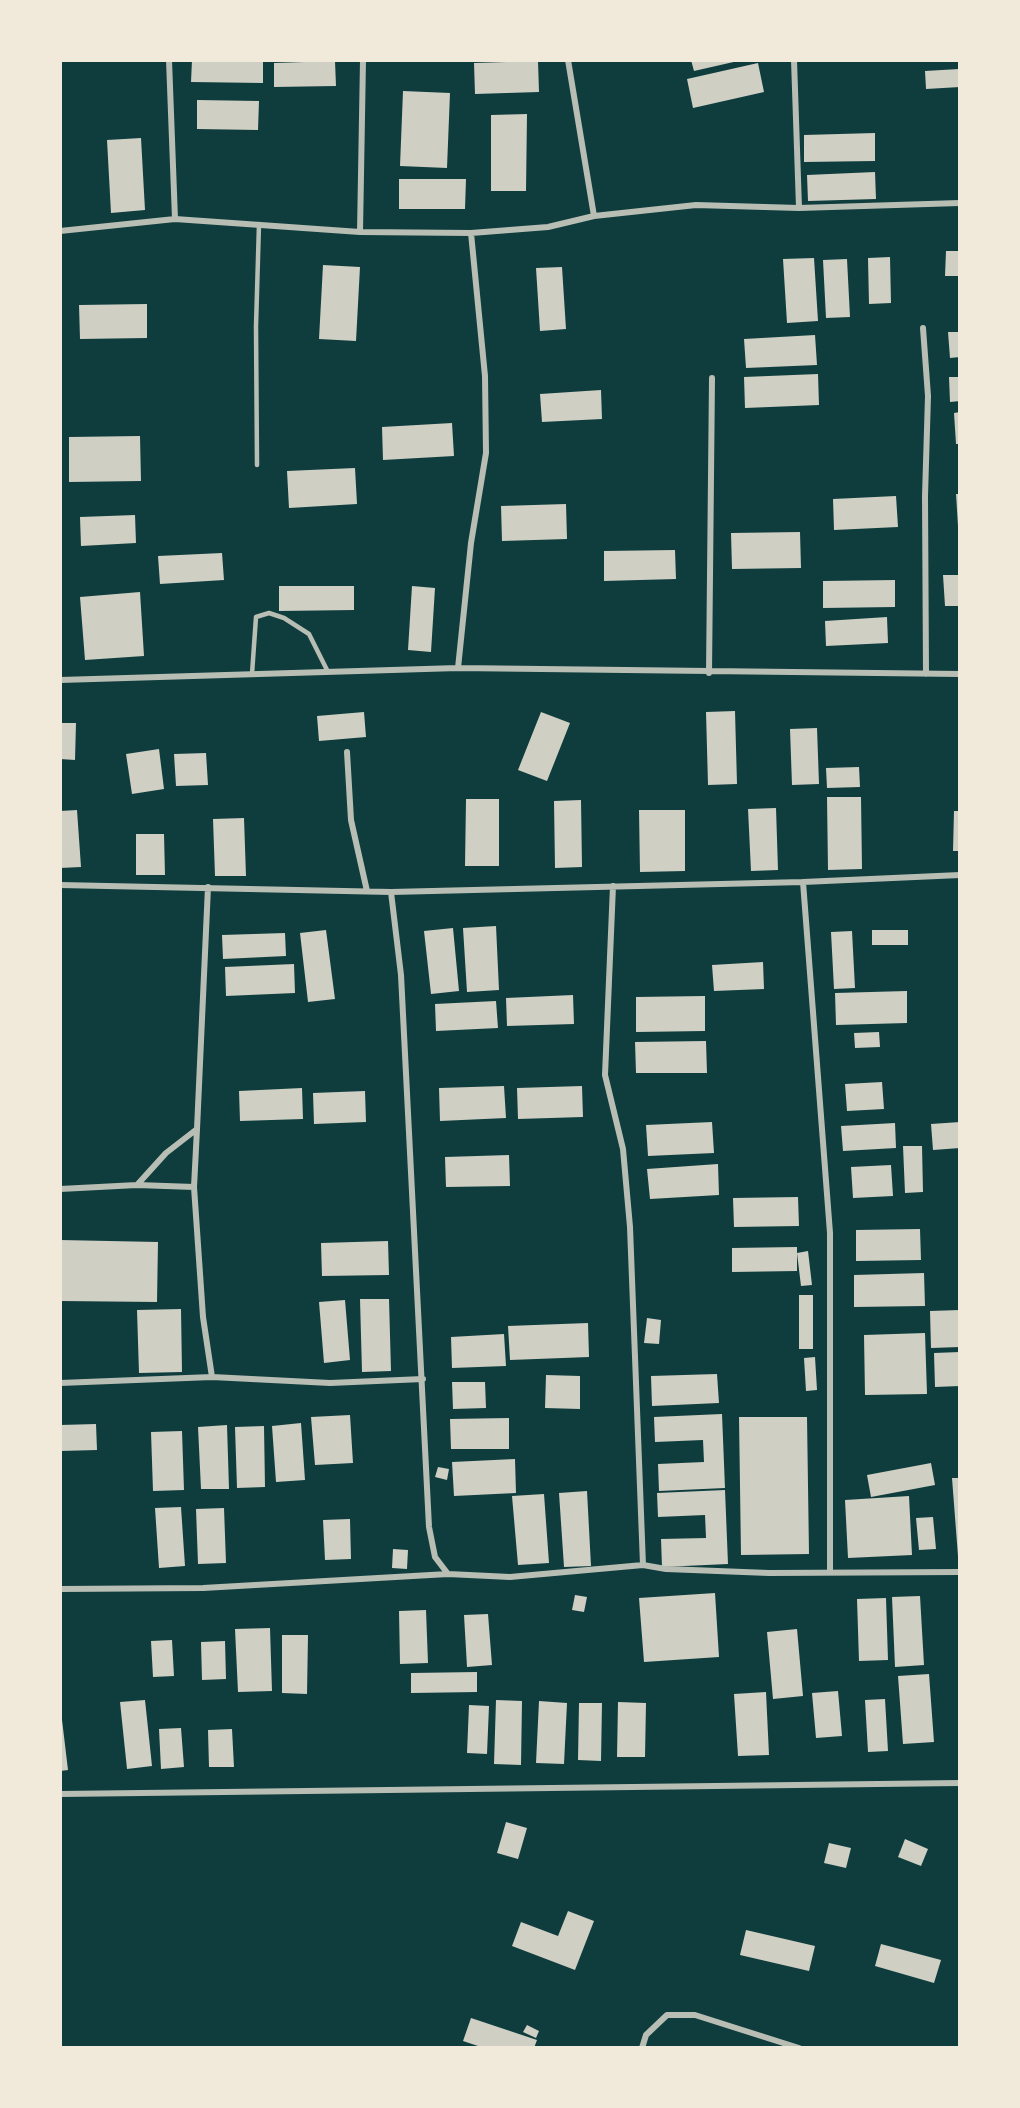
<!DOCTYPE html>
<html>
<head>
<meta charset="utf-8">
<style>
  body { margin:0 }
  #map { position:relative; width:1020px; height:2108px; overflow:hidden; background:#0f3d3e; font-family:Mulish,sans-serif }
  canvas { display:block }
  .frame { position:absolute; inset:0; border:62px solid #f1e9da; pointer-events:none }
</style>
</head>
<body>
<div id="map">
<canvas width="1020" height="2108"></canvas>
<div class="frame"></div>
</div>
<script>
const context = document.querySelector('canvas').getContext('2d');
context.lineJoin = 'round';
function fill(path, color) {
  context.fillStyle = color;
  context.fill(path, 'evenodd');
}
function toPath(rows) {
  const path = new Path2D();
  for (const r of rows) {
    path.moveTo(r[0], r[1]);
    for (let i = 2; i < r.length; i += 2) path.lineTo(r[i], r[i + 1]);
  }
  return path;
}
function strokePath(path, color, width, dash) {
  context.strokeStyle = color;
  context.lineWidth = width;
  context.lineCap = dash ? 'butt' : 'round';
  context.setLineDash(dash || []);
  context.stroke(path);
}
fill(toPath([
  [192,60,263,60,263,83,191,82],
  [691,60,738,60,738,61,694,71],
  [335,61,336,86,274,87,274,63],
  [538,61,539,92,475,94,474,63],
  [758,63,764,92,693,108,687,79],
  [959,69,960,87,926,89,925,71],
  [403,91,450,93,447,168,400,166],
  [197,100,259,101,258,130,197,129],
  [527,114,526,191,491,191,491,115],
  [875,133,875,161,804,162,804,135],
  [141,138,145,210,111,213,107,140],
  [875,172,876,199,808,201,807,175],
  [399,179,466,179,465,209,399,209],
  [946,251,960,251,960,276,945,276],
  [890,257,891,303,869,304,868,258],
  [814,258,818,321,787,323,783,259],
  [847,259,850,317,826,318,823,260],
  [323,265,360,267,356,341,319,339],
  [562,267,566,329,540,331,536,268],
  [147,304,147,338,80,339,79,305],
  [948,332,960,332,960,357,950,358],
  [815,335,817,365,746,368,744,339],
  [818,374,819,405,745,408,744,377],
  [949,377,960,377,960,401,950,402],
  [601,390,602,419,542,422,540,394],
  [960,412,960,444,956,444,954,413],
  [452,423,454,456,383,460,382,427],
  [140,436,141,481,69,482,69,437],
  [355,468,357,504,289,508,287,471],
  [956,494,960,494,960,526,958,526],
  [896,496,898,527,834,530,833,499],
  [566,504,567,539,502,541,501,506],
  [135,515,136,543,81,546,80,517],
  [800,532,801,568,732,569,731,533],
  [675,550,676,579,604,581,604,551],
  [222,553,224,580,160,584,158,556],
  [943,575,960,575,960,606,945,606],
  [895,580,895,607,823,608,823,581],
  [279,586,354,586,354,610,279,611],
  [412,586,435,588,431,652,408,650],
  [140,592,144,656,85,660,80,597],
  [887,617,888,643,826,646,825,621],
  [735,711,737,784,708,785,706,712],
  [364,712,366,737,319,741,317,716],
  [541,712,570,723,547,781,518,770],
  [60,723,76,723,75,760,60,759],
  [817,728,819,784,792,785,790,729],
  [159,749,164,789,132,794,126,754],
  [206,753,208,785,176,786,174,754],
  [859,767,860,787,827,788,826,768],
  [827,797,861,797,862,869,828,870],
  [466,799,499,799,499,866,465,866],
  [581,800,582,867,555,868,554,801],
  [776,808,778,870,751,871,748,809],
  [77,810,81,867,60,868,60,811],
  [639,810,685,810,685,871,640,872],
  [954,811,960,811,960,851,953,851],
  [244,818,246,876,215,876,213,819],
  [136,834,164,834,165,875,136,875],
  [496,926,499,990,467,992,463,928],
  [453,928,459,991,431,994,424,931],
  [326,930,335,999,308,1002,300,933],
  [872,930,908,930,908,945,872,945],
  [852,931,855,988,834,989,831,932],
  [285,933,286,956,223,959,222,935],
  [763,962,764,989,714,991,712,965],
  [294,964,295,993,226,996,225,967],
  [907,991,907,1023,836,1025,835,993],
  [573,995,574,1024,507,1026,506,998],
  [705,996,705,1031,636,1032,636,997],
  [496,1001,498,1028,436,1031,435,1004],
  [879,1032,880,1047,855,1048,854,1033],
  [706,1041,707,1073,636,1073,635,1042],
  [882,1082,884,1109,847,1111,845,1084],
  [504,1086,506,1118,440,1121,439,1088],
  [582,1086,583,1117,518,1119,517,1088],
  [302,1088,303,1119,240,1121,239,1091],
  [365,1091,366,1122,314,1124,313,1093],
  [712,1122,714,1153,648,1156,646,1125],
  [960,1122,960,1148,933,1150,931,1124],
  [895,1123,896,1148,843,1151,841,1126],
  [903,1146,922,1146,923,1192,905,1193],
  [509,1155,510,1186,446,1187,445,1157],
  [718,1164,719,1195,650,1199,647,1169],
  [891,1165,893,1196,853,1198,851,1167],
  [798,1197,799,1226,734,1227,733,1198],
  [920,1229,921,1260,856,1261,856,1230],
  [60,1240,158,1242,157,1302,60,1301],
  [388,1241,389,1275,322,1276,321,1243],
  [797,1247,797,1253,808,1251,812,1285,801,1286,797,1253,797,1271,732,1272,732,1248],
  [924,1273,925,1306,854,1307,854,1275],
  [799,1295,813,1295,813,1349,799,1349],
  [360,1299,389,1299,391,1371,362,1372],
  [345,1300,350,1360,324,1363,319,1302],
  [181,1309,182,1372,139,1373,137,1310],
  [960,1310,960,1347,931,1348,930,1311],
  [647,1318,661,1320,659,1344,644,1343],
  [588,1323,589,1357,510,1360,508,1326],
  [925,1333,927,1394,865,1395,864,1335],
  [504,1334,506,1366,452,1368,451,1337],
  [960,1352,960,1386,935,1387,934,1353],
  [815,1357,817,1390,806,1391,804,1358],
  [717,1374,719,1403,652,1406,651,1376],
  [546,1375,580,1376,580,1409,545,1408],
  [452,1382,485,1382,486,1408,453,1409],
  [722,1414,725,1488,659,1491,658,1464,704,1462,703,1440,655,1442,654,1417],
  [350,1415,353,1463,315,1465,311,1417],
  [739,1417,807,1417,809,1554,741,1555],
  [509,1418,509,1449,451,1449,450,1419],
  [301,1423,305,1480,276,1482,272,1426],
  [96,1424,97,1450,60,1451,60,1425],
  [227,1425,229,1489,201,1489,198,1427],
  [264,1426,265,1487,237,1488,235,1427],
  [182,1431,184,1490,153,1491,151,1432],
  [515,1459,516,1493,454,1496,452,1462],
  [931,1463,935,1485,871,1497,867,1475],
  [438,1467,449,1469,447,1480,435,1477],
  [952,1478,960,1478,960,1556,958,1556],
  [725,1490,728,1564,662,1567,661,1539,706,1538,705,1515,658,1517,657,1493],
  [587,1491,591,1566,564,1567,559,1493],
  [544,1494,549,1563,518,1565,512,1496],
  [909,1496,912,1555,848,1558,845,1500],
  [181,1507,185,1566,159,1568,155,1508],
  [224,1508,226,1563,198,1564,196,1509],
  [933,1517,936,1549,919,1550,916,1518],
  [350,1519,351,1559,325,1560,323,1520],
  [393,1549,408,1550,407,1569,392,1568],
  [715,1593,719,1657,644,1662,639,1598],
  [575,1595,587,1597,584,1612,572,1610],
  [920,1596,924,1665,895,1667,892,1597],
  [886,1598,888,1660,859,1661,857,1599],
  [426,1610,428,1663,400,1664,399,1611],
  [488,1614,492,1665,467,1667,464,1615],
  [270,1628,272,1691,238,1692,235,1629],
  [797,1629,803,1696,773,1699,767,1632],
  [282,1635,308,1635,307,1694,282,1693],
  [172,1640,174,1676,153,1677,151,1641],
  [225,1641,226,1679,202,1680,201,1642],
  [477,1672,477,1692,411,1693,411,1673],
  [929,1674,934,1742,903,1744,898,1676],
  [838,1691,842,1736,816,1738,812,1693],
  [766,1692,769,1755,738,1756,734,1694],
  [885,1699,888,1751,868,1752,865,1700],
  [145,1700,152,1766,127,1769,120,1702],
  [496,1700,522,1701,521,1765,494,1764],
  [539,1701,567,1703,564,1764,536,1763],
  [618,1702,646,1703,645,1757,617,1757],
  [60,1703,68,1770,60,1771],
  [579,1703,602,1703,601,1761,578,1760],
  [469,1705,489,1706,487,1754,467,1753],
  [181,1728,184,1767,161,1769,159,1729],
  [232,1729,234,1767,209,1767,208,1730],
  [506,1822,527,1828,518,1859,497,1853],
  [905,1839,928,1849,921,1866,898,1857],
  [829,1843,851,1848,846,1868,824,1863],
  [568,1911,594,1921,575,1970,512,1946,521,1922,558,1936],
  [746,1930,815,1946,809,1971,740,1955],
  [881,1944,941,1960,934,1983,875,1966],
  [471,2018,537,2040,534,2048,484,2048,463,2041],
  [527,2025,539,2031,536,2038,523,2032]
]), '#cfcfc3');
strokePath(toPath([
  [257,465,256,326,259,224],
  [252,674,256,617,269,613,284,618,309,634,328,672]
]), '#b8beb3', 4.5);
strokePath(toPath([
  [169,60,175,219],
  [568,60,594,216],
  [794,60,799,208],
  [60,231,175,219,360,232,471,233,548,227,594,216,696,205,799,208,960,203],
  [360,232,363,60],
  [923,328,928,396,925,496,926,674],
  [458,668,471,543,486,453,485,376,471,233],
  [709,673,712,378],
  [60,680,458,668,960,674],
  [347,752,351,820,367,891],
  [803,882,830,1233,830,1571],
  [60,885,391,892,803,882,960,875],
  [613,886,605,1075,623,1149,630,1227,643,1565],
  [391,892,401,975,429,1527,435,1557,448,1574],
  [197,1129,194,1187,203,1317,212,1377],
  [137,1185,194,1187],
  [60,1189,137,1185,166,1153,197,1129,208,887],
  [60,1383,212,1377,330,1383,423,1379],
  [60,1589,203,1588,448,1574,510,1577,643,1565,666,1569,769,1573,960,1572],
  [60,1794,960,1783],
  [642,2048,646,2035,667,2015,695,2015,799,2048]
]), '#b8beb3', 6);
</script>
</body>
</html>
